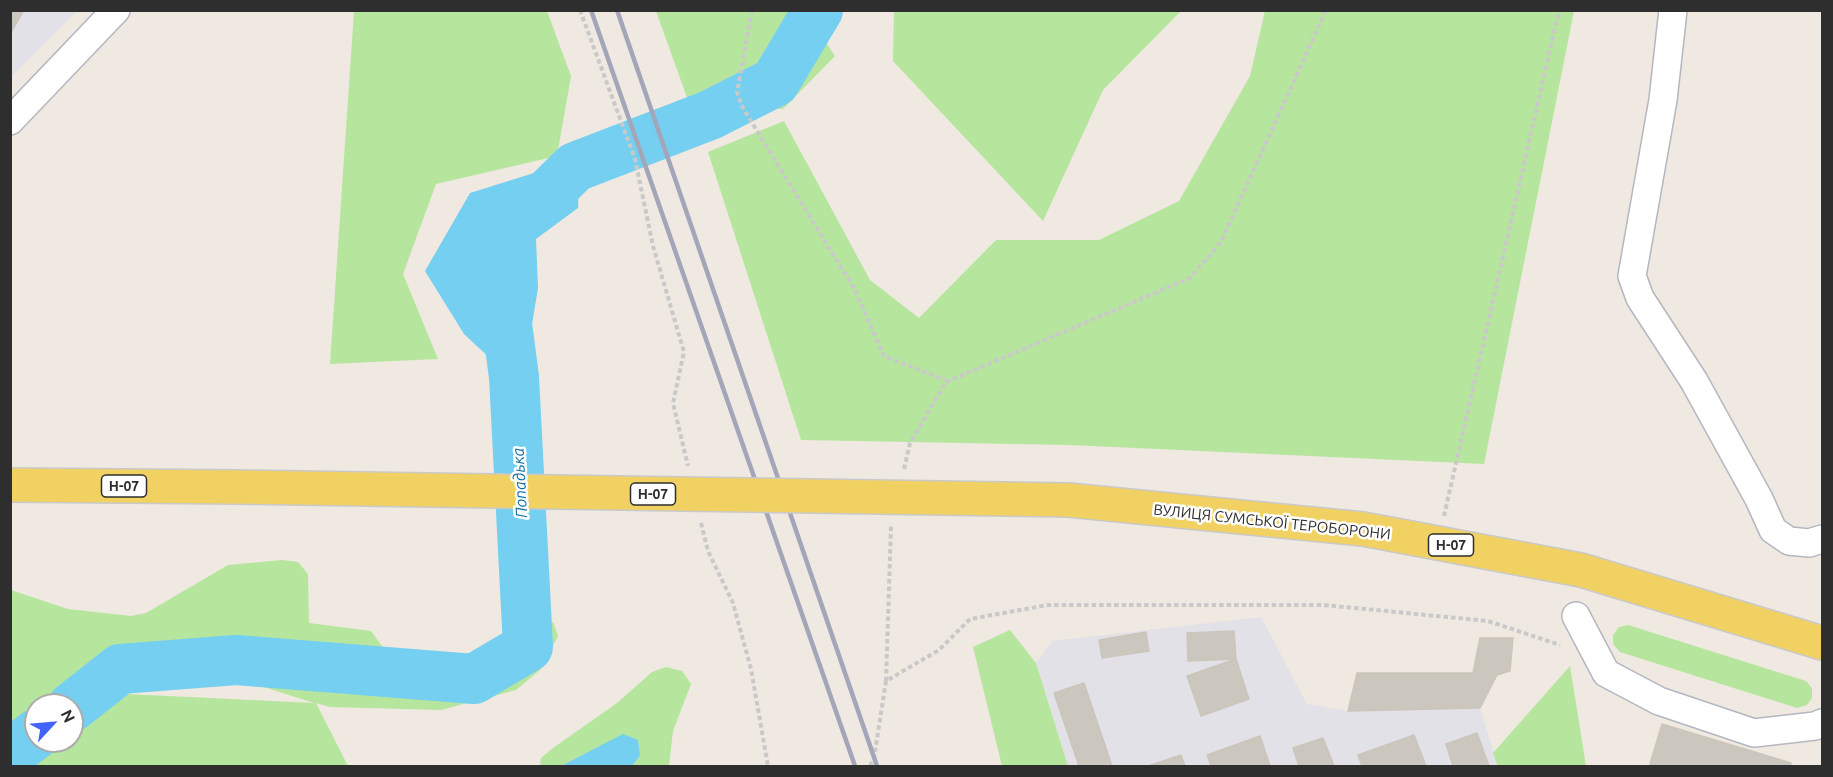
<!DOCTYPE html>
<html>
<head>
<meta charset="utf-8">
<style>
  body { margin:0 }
  #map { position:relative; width:1833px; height:777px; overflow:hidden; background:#efe9e1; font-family:Ubuntu,sans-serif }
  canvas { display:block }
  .frame { position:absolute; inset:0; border:12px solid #2e2e2e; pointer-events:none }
  .north { position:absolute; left:24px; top:693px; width:60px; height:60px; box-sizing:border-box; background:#fff; border:2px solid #ababab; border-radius:50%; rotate:64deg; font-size:16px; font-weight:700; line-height:24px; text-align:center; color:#2e2e2e }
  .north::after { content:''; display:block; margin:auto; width:21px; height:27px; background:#4264fb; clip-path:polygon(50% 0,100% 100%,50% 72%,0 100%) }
</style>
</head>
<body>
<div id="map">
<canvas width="1833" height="777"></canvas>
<div class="frame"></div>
<div class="north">N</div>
</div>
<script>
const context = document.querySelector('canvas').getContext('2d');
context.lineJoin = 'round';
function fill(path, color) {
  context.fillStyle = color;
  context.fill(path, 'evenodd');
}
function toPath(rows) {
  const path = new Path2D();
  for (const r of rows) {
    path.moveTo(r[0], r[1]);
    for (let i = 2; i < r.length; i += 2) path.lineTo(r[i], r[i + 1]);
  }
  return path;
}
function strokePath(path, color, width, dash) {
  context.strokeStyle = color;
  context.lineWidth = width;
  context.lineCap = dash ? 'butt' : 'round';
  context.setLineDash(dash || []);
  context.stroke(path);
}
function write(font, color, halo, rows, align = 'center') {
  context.font = font + ' Ubuntu,sans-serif';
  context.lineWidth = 5;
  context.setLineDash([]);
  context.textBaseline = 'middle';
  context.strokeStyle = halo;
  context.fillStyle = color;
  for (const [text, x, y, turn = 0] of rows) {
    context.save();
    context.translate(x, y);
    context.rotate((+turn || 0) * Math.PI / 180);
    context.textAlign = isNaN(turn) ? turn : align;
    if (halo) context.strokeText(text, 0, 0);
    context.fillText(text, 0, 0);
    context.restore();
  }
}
fill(toPath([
  [11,11,77,11,11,77],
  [1261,617,1307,704,1348,711,1480,708,1498,766,1068,766,1036,663,1052,641]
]), '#e3e1e8');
fill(toPath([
  [354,11,547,11,571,76,557,156,436,184,403,274,438,359,330,364],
  [656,11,805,11,835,56,783,109,690,106],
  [894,11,894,10,1181,11,1103,90,1043,221,893,61],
  [1265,11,1574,11,1484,464,1070,445,801,440,708,152,784,121,870,280,919,318,996,240,1099,240,1179,201,1250,76],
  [282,560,298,562,308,574,309,623,371,631,390,657,405,661,481,652,553,622,558,636,540,670,516,690,441,710,330,707,316,703,348,766,30,766,51,751,45,742,11,762,11,590,68,609,131,616,146,613,228,565],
  [130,666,242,680,314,703,126,694,115,702,109,688,116,673],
  [36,705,72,705,72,741,36,741],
  [1628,625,1806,681,1812,688,1812,698,1807,705,1797,708,1620,652,1613,644,1613,635,1619,627],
  [1010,630,1036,663,1068,766,1002,766,973,647],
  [1570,666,1586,766,1498,766,1493,753],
  [666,667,682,671,691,684,673,731,669,766,632,766,640,756,623,735,561,766,540,766,541,758,553,748,617,703,652,672]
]), '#b6e59e');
fill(toPath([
  [575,167,579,183,578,208,536,239,538,288,525,367,518,377,509,376,464,334,425,271,470,193,550,168],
  [623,734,638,740,640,756,632,766,561,766]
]), '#75cff0');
strokePath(toPath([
  [526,215,575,167,710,115,775,82,818,10],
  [72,707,120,669,236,660,474,679,528,647,514,377,505,309],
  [10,754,36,734]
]), '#75cff0', 50);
const building = toPath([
  [10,10,24,10,12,31,10,30,10,10],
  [1234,631,1236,659,1188,661,1187,633,1234,631],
  [1146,632,1149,651,1102,658,1099,640,1146,632],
  [1480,638,1513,638,1510,671,1497,675,1480,708,1348,711,1357,673,1473,673,1480,638],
  [1236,659,1249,699,1201,716,1187,676,1236,659],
  [1084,683,1112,766,1079,766,1054,693,1084,683],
  [1662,724,1791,763,1790,766,1659,766,1650,764,1662,724],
  [1477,733,1489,766,1453,766,1446,744,1477,733],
  [1414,735,1426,766,1362,766,1358,755,1414,735],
  [1260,736,1270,766,1211,766,1207,755,1260,736],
  [1323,738,1334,766,1299,766,1293,748,1323,738],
  [1181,755,1185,766,1148,766,1181,755]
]);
fill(building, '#cbc7bf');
strokePath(building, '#cbc5ba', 1.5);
const minor = toPath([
  [1673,10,1663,100,1632,276,1640,298,1694,381,1759,499,1773,530,1789,541,1809,543,1822,539],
  [10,121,116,10],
  [1576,616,1606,673,1659,701,1754,733,1815,726,1822,723]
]);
const major = toPath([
  [10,485,237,487],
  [1068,500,1363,529,1581,570,1822,643]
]);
strokePath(minor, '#b4b7c1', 30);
strokePath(major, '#c9c9c9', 36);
strokePath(toPath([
  [580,10,635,159,653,246,684,352,673,403,688,466],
  [752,10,737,93,743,108,855,290,884,356,945,380],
  [904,469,910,443,946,382,1190,278,1221,242,1326,10],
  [1444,516,1559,10],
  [701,523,708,551,733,603,751,669,768,766],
  [886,681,891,526],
  [870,766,874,758,886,681,939,650,970,619,1048,605,1324,605,1488,621,1560,645]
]), '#c9c9c9', 4, [4.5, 3]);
strokePath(minor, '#fff', 27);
strokePath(major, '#f2d163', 33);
strokePath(toPath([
  [591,10,855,766],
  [617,10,877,766]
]), '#a3a6b8', 4.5);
const majorBridge = toPath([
  [237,487,1068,500]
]);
strokePath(majorBridge, '#c9c9c9', 36, []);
strokePath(majorBridge, '#f2d163', 33);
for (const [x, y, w] of [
  [124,486,45],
  [653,494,45],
  [1451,545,45]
]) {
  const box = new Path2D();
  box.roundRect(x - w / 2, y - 11, w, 22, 4.5);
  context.fillStyle = '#fff';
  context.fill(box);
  strokePath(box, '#2e2e2e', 1.5);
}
write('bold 14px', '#2e2e2e', null, [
  ["Н-07",124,486],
  ["Н-07",653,494],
  ["Н-07",1451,545]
]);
write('15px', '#2e2e2e', '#fff', [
  ["ВУЛИЦЯ СУМСЬКОЇ ТЕРОБОРОНИ",1272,522,6]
]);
write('italic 16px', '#0d6fa3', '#fff', [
  ["Попадька",520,483,-93]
]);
</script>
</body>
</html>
